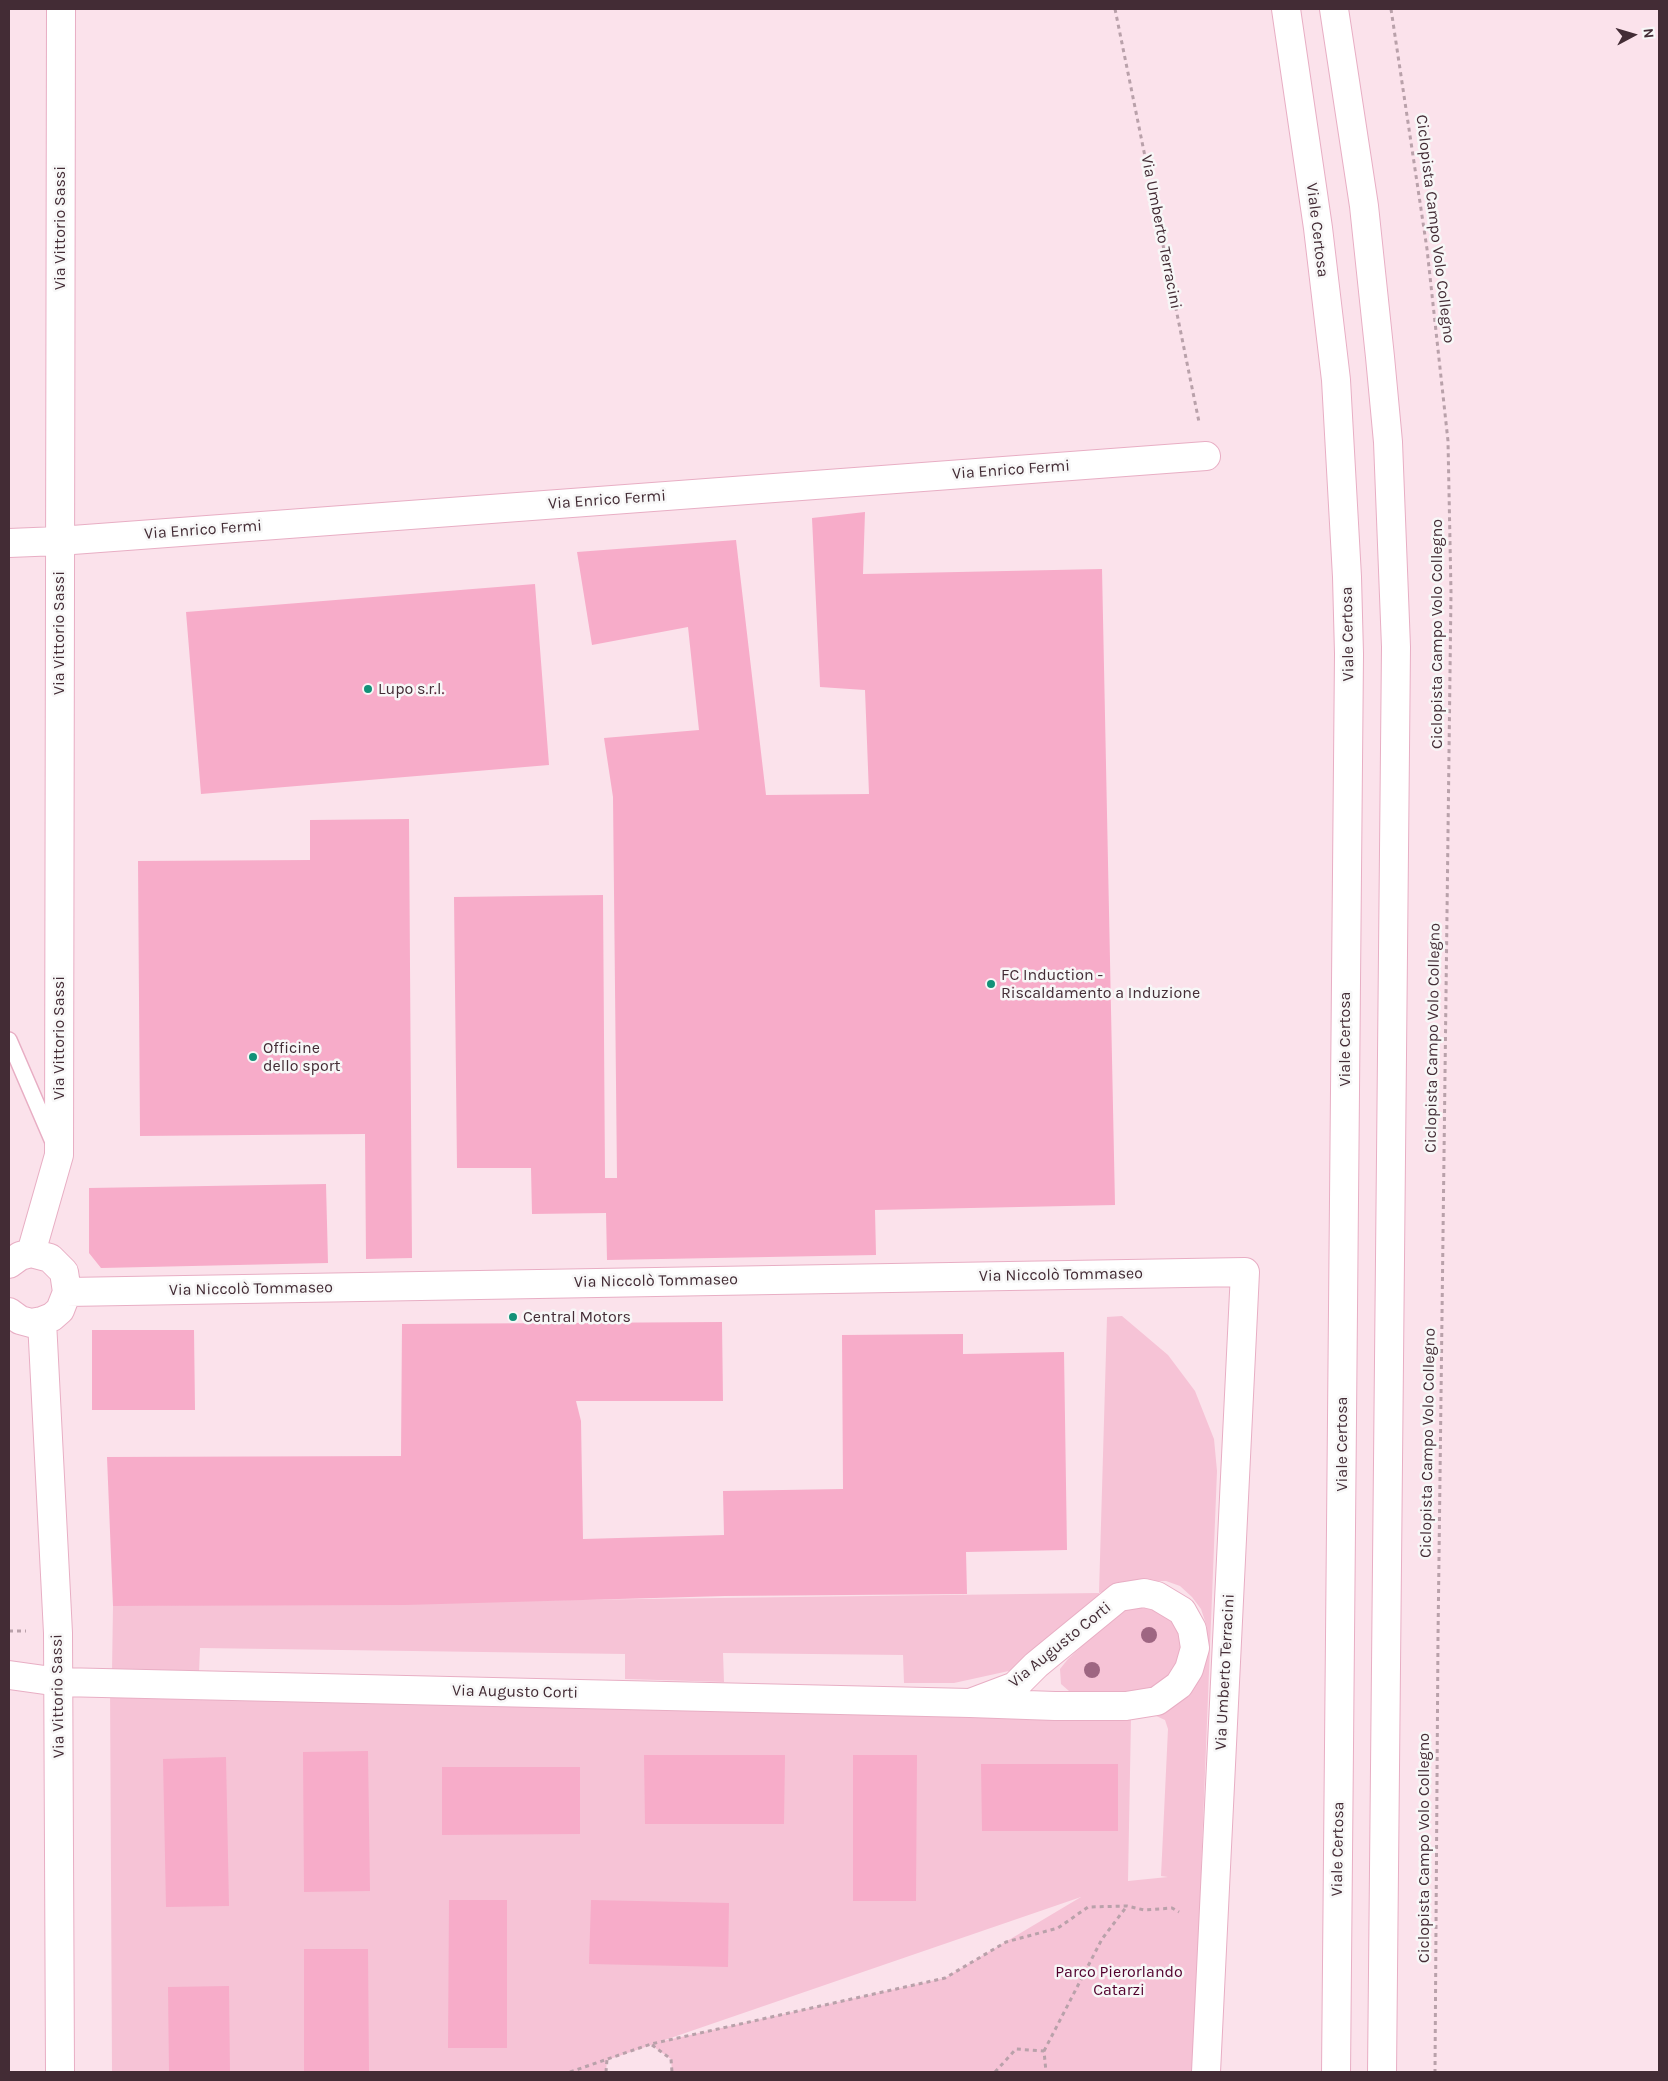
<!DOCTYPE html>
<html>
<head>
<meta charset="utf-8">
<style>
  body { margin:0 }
  #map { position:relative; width:1668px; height:2081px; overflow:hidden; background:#fbe2eb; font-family:Karla,sans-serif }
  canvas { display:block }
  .frame { position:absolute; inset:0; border:10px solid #432c35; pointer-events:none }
  .north { position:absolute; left:1608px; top:10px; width:50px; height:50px; -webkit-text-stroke:4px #f7f7f7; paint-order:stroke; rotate:84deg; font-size:14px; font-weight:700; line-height:20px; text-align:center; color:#432c35 }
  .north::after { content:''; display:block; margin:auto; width:18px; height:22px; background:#432c35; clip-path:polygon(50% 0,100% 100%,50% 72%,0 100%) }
</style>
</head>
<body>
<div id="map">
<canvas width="1668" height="2081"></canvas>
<div class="frame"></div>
<div class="north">N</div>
</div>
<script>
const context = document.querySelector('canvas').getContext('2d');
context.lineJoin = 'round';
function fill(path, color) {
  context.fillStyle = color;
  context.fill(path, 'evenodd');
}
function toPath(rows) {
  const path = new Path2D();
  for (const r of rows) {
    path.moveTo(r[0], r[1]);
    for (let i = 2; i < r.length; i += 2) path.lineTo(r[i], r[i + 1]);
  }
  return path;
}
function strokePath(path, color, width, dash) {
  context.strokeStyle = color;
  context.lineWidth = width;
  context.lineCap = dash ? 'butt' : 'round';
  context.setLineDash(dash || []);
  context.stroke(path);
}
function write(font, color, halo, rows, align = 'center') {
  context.font = font + ' Karla,sans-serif';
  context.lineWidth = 5;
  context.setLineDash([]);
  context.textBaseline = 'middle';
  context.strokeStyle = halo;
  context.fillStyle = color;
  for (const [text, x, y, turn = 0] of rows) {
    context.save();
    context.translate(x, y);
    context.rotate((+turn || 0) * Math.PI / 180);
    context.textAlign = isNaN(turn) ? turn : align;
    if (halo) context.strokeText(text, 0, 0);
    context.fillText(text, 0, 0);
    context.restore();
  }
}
fill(toPath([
  [1122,1316,1168,1355,1195,1391,1214,1439,1217,1471,1201,1873,1216,1872,1206,2072,672,2072,671,2059,651,2045,607,2060,606,2072,112,2072,110,1682,1131,1718,1128,1881,1168,1877,1161,1876,1168,1729,1165,1720,1154,1715,1207,1646,1207,1627,1201,1609,1192,1597,1180,1586,1166,1581,1146,1581,1099,1593,1099,1613,1036,1665,954,1683,904,1683,903,1655,723,1653,724,1682,625,1679,625,1654,200,1648,199,1672,112,1671,113,1606,1099,1593,1107,1317],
  [1081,1897,945,1978,659,2042],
  [1134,1605,1167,1611,1185,1633,1180,1670,1149,1692,1085,1697,1069,1691,1061,1684,1060,1669,1068,1659,1120,1611]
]), '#f6c3d6');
fill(toPath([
  [865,512,863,574,1102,569,1115,1205,875,1210,876,1255,607,1260,606,1213,532,1214,531,1168,457,1168,454,897,603,895,605,1178,617,1178,613,797,604,738,699,730,688,627,592,645,577,552,736,540,766,795,869,794,865,690,820,687,812,518],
  [535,584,549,765,201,794,186,612],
  [409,819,412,1258,366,1259,365,1134,140,1136,138,861,310,860,310,820],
  [326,1184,328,1263,101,1268,89,1253,89,1188],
  [722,1322,723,1401,576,1401,581,1421,583,1539,724,1535,723,1491,843,1489,842,1335,963,1334,963,1354,1064,1352,1067,1550,966,1552,967,1594,725,1596,405,1605,113,1606,107,1457,401,1456,402,1324],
  [92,1330,194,1330,195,1410,92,1410],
  [368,1751,370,1891,304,1892,303,1752],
  [644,1755,785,1755,784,1824,645,1824],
  [853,1755,917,1755,916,1901,853,1901],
  [226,1757,229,1906,166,1907,163,1759],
  [981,1764,1118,1764,1118,1831,982,1831],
  [442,1767,580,1767,580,1834,442,1835],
  [449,1900,507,1900,507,2048,448,2048],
  [591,1900,729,1903,728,1967,589,1964],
  [304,1949,368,1949,369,2072,304,2072],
  [229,1986,230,2072,169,2072,168,1987]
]), '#f7acc9');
const service = toPath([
  [9,1040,53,1142]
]);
const minor = toPath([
  [9,543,59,541,1206,456],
  [31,1253,59,1155,61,9],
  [9,1264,20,1256,31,1253,50,1258,64,1272,67,1292,60,1310,52,1317,42,1321,31,1323,20,1320,9,1312],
  [67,1292,1245,1272,1206,2072],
  [42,1321,58,1633,60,2072],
  [9,1675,59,1682,970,1703,1055,1706,1126,1706,1157,1701,1179,1685,1189,1669,1195,1648,1192,1629,1182,1611,1157,1596,1144,1593,1119,1597,1036,1665,1015,1686,970,1703]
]);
const secondary = toPath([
  [1286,9,1318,228,1336,380,1347,577,1349,654,1336,2072],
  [1334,9,1364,206,1380,357,1388,442,1396,647,1382,2072]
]);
strokePath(service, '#e8aec4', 18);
strokePath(minor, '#e8aec4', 30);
strokePath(secondary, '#e8aec4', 30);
strokePath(toPath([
  [1115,9,1199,422],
  [1391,9,1427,249,1448,441,1451,593,1438,1638,1435,2072],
  [9,1631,26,1631],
  [652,2045,671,2059,672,2072],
  [1044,2051,1102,1939,1127,1906],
  [570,2072,651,2044,945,1978,1006,1942,1058,1928,1088,1907,1127,1906,1144,1910,1172,1908,1179,1912],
  [606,2072,607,2059],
  [995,2072,1016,2049,1044,2051,1046,2072]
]), '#b9a1aa', 3, [4, 4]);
strokePath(service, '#fff', 15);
strokePath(minor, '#fff', 28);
strokePath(secondary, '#fff', 28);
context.fillStyle = '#9e6682';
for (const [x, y] of [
  [1149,1635],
  [1092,1670]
]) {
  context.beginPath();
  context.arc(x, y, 8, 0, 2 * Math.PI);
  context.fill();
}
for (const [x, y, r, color] of [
  [368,689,5,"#129178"],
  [991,984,5,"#129178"],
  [253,1057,5,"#129178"],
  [513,1317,5,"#129178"]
]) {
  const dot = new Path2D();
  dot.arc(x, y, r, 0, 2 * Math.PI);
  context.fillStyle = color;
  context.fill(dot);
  strokePath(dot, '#f7f7f7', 2);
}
write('16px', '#432c35', '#f7f7f7', [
  ["Via Vittorio Sassi",60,228,-90],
  ["Ciclopista Campo Volo Collegno",1435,229,83],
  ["Viale Certosa",1317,230,83],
  ["Via Umberto Terracini",1161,232,79],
  ["Via Enrico Fermi",1011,470,-4],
  ["Via Enrico Fermi",607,500,-4],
  ["Via Enrico Fermi",203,530,-4],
  ["Via Vittorio Sassi",59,633,-90],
  ["Viale Certosa",1348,634,-91],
  ["Ciclopista Campo Volo Collegno",1437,634,-90],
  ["Via Vittorio Sassi",59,1038,-90],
  ["Ciclopista Campo Volo Collegno",1433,1038,-89],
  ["Viale Certosa",1345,1039,-90],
  ["Via Niccolò Tommaseo",1061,1275,-1],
  ["Via Niccolò Tommaseo",656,1281,-1],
  ["Via Niccolò Tommaseo",251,1289,-1],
  ["Ciclopista Campo Volo Collegno",1428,1443,-89],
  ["Viale Certosa",1342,1444,-90],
  ["Via Augusto Corti",1060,1645,-39],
  ["Via Umberto Terracini",1225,1672,-87],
  ["Via Augusto Corti",515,1692,1],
  ["Via Vittorio Sassi",58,1696,-91],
  ["Ciclopista Campo Volo Collegno",1424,1848,-90],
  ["Viale Certosa",1338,1849,-89]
]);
write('16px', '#432c35', '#f7f7f7', [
  ["Lupo s.r.l.",378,689],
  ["FC Induction -",1001,975],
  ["Riscaldamento a Induzione",1001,993],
  ["Officine",263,1048],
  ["dello sport",263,1066],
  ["Central Motors",523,1317]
], 'left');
write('16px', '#51002d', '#f7f7f7', [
  ["Parco Pierorlando",1119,1972],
  ["Catarzi",1119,1990]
]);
</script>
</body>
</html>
